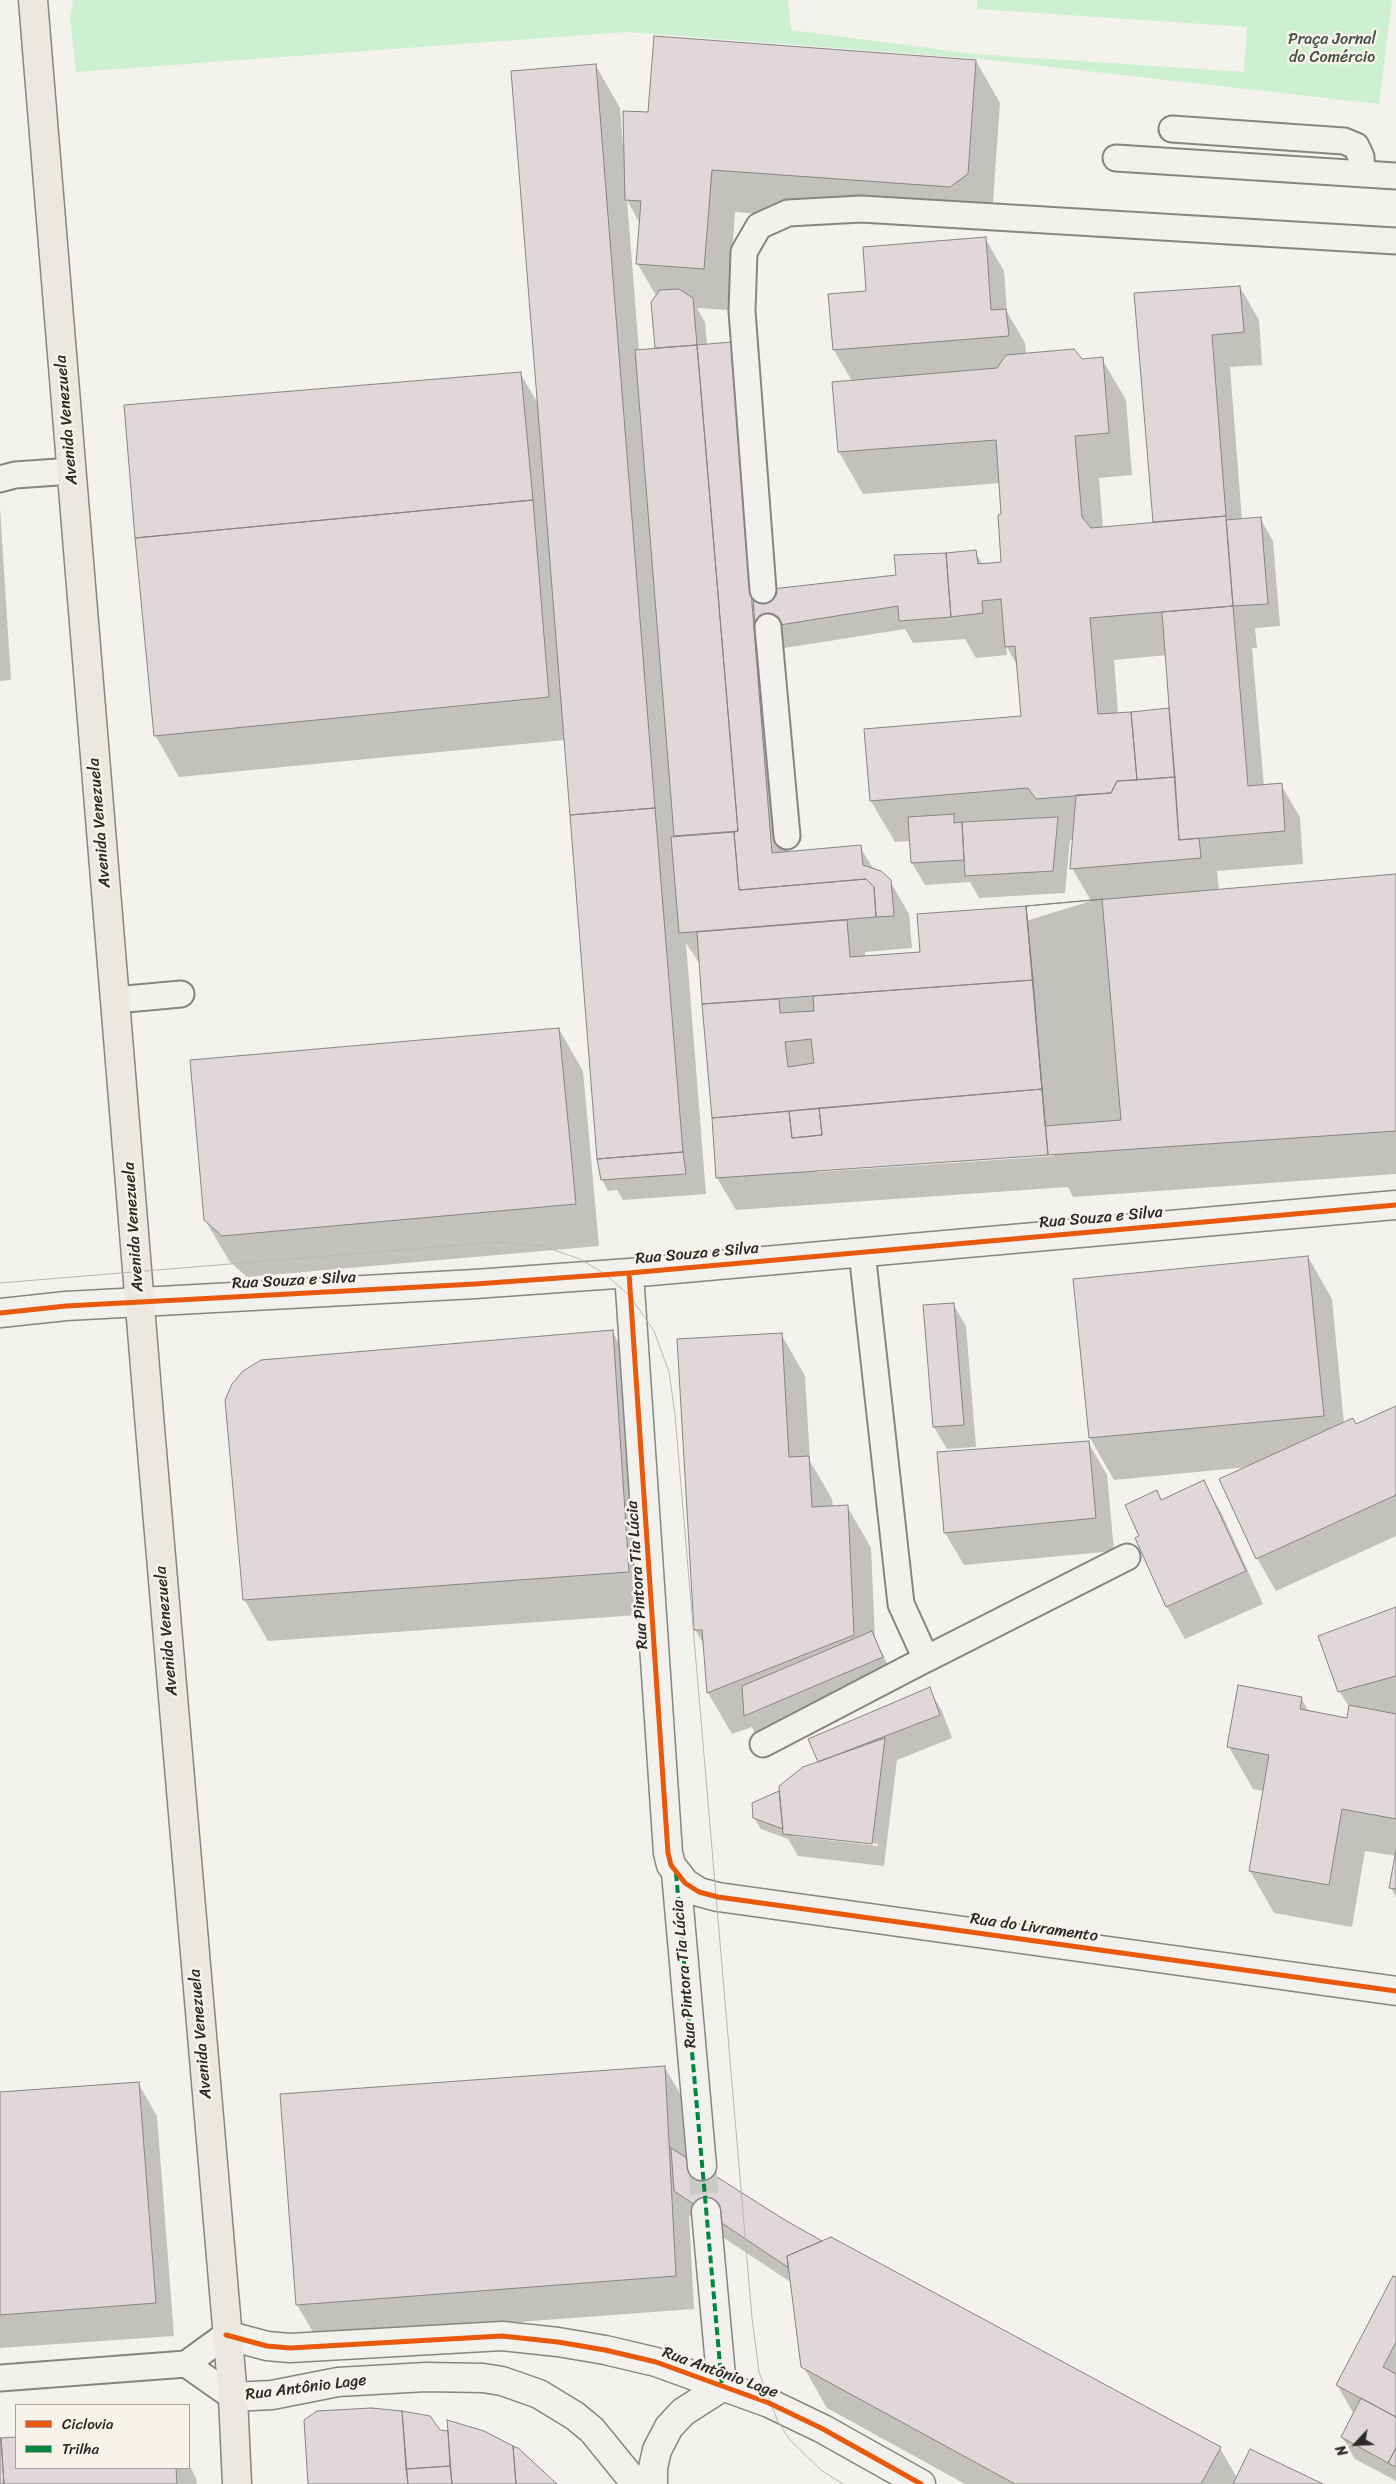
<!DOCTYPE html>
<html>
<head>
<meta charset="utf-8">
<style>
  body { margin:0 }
  #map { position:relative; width:1396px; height:2484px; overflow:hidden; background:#f4f2ec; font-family:Sriracha,sans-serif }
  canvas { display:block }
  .legend { position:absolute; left:15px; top:2404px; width:175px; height:65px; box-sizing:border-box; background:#f7f3e8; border:1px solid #a5a39c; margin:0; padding:6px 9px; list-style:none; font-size:15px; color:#2b2b2b }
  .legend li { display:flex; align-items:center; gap:10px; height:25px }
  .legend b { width:25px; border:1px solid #a5a39c }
  .north { position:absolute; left:1331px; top:2419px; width:50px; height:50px; -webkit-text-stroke:4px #f7f3e8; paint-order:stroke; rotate:245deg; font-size:14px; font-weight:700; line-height:20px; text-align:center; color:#2b2b2b }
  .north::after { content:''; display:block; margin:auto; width:18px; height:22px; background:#2b2b2b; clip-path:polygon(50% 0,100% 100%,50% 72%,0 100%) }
</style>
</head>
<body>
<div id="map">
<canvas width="1396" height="2484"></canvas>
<ul class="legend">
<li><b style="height:6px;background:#e8590c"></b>Ciclovia</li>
<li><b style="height:6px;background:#00873e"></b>Trilha</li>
</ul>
<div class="north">N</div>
</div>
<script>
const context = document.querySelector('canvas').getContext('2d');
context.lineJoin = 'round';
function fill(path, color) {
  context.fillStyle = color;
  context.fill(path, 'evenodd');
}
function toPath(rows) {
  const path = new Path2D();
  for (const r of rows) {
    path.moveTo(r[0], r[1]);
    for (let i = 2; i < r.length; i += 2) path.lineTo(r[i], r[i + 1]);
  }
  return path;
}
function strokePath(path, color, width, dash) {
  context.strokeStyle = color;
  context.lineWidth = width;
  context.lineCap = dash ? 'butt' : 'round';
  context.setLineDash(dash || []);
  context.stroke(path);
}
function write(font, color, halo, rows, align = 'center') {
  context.font = font + ' Sriracha,sans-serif';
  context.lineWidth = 5;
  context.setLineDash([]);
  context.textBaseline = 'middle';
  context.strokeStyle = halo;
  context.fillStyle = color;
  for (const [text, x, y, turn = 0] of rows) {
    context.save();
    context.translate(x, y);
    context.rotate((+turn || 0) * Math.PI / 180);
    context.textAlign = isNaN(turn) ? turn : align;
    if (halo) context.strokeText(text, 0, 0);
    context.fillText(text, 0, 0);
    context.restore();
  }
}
fill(toPath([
  [73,0,788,0,791,30,974,54,1244,72,1247,27,977,9,977,0,1392,0,1379,104,981,59,626,32,76,72,70,18]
]), '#ccf0d0');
fill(toPath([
  [976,61,1000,103,992,216,974,229,735,212,728,310,697,308,705,322,707,345,731,344,749,376,767,593,897,576,975,552,983,565,1003,563,1000,483,863,494,839,452,833,383,852,381,834,350,868,292,985,238,1004,271,1007,312,1025,343,1026,354,1081,360,1102,359,1126,400,1132,475,1099,478,1103,528,1156,523,1136,295,1240,287,1259,320,1262,365,1230,367,1242,520,1260,518,1273,541,1280,626,1255,628,1257,648,1252,648,1264,786,1281,785,1300,817,1303,864,1217,871,1219,891,1396,876,1396,1174,1073,1197,1068,1187,736,1210,717,1178,701,966,686,943,706,1194,623,1200,617,1190,608,1191,602,1180,565,740,179,777,155,735,520,373,539,405,596,66,620,108,623,146,649,114],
  [627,200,640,224,637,263,657,297,652,303,656,349,639,351],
  [905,629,913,643,965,639,976,658,1007,655,1006,645,1018,667,1022,717,871,801,895,842,911,841,912,863,925,885,970,882,979,898,1065,893,1070,840,1074,839,1072,868,1091,901,921,953,865,958,865,952,912,948,909,914,890,881,874,870,860,847,788,853,772,650],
  [1167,655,1171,715,1168,710,1118,714,1114,660],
  [702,833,703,835,694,836,694,834],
  [1054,1153,1054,1156,818,1172,818,1170],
  [0,507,11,680,0,681],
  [559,1029,583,1071,599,1246,247,1277,230,1262,205,1220],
  [1308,1257,1332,1299,1344,1424,1356,1426,1396,1409,1396,1536,1276,1591,1257,1558,1248,1467,1114,1480,1090,1438,1075,1280],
  [953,1304,966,1326,976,1447,947,1449,934,1427],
  [612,1331,636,1373,652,1614,268,1641,244,1599],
  [781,1334,805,1376,810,1461,832,1499,833,1507,847,1506,871,1548,875,1638,895,1680,758,1738,752,1727,732,1734,708,1693,705,1646,695,1630],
  [1088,1442,1107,1475,1114,1551,964,1565,945,1533],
  [1203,1481,1222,1514,1263,1604,1185,1639,1167,1607,1136,1538,1141,1536,1157,1492,1162,1501],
  [1396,1608,1396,1856,1365,1851,1352,1927,1274,1913,1250,1871,1264,1791,1253,1789,1229,1747,1301,1698,1309,1712,1348,1719,1350,1708,1339,1691],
  [929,1689,942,1711,952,1738,897,1760,884,1866,798,1856,788,1839,761,1829,754,1818,753,1804,781,1792],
  [793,1834,878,1844,878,1846,793,1836],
  [1396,1857,1396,1897,1391,1888],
  [665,2068,684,2100,687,2159,784,2222,1220,2448,1237,2478,1320,2484,965,2484,827,2408,803,2366,792,2283,689,2215,694,2309,316,2337,297,2305],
  [138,2083,157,2116,174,2336,0,2348,0,2093],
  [1396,2278,1396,2481,1355,2459,1342,2437,1354,2414,1337,2385],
  [439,2431,555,2484,309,2484],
  [16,2438,16,2468,189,2468,189,2464,196,2478,197,2484,0,2484,0,2440]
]), '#0003');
const building = toPath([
  [654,36,976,60,968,174,950,187,712,170,704,269,636,264,641,201,625,200,623,111,648,112,654,36],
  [596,64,655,808,570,815,511,71,596,64],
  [986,237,991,310,1006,309,1009,336,833,350,828,294,866,291,863,247,986,237],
  [1240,286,1244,332,1212,335,1226,516,1153,522,1134,293,1240,286],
  [679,289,693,298,697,345,655,348,651,302,660,290,679,289],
  [731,342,772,853,861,845,863,865,881,871,891,880,894,916,876,917,874,887,866,879,739,890,734,832,738,831,697,345,731,342],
  [697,345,738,831,674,836,635,350,697,345],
  [1074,349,1082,359,1103,357,1109,433,1075,436,1082,517,1091,528,1226,516,1233,606,1090,618,1098,714,1131,712,1137,780,1117,781,1111,793,1036,799,1028,788,870,801,864,729,1021,716,1015,646,1005,647,1001,599,982,601,983,613,951,617,946,553,976,550,978,564,1001,562,998,515,1001,514,996,440,838,452,832,382,997,368,1006,355,1074,349],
  [521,372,533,500,135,538,124,405,521,372],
  [533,500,549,697,154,736,135,538,533,500],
  [1261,517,1268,604,1233,606,1226,520,1261,517],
  [946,553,951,617,899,621,898,606,755,629,753,593,763,590,896,575,894,555,946,553],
  [1233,606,1248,786,1282,783,1285,831,1179,840,1162,612,1233,606],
  [1169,708,1175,777,1137,780,1131,712,1169,708],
  [1175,777,1179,840,1199,838,1201,858,1070,869,1076,795,1111,793,1117,781,1175,777],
  [655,808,683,1152,597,1159,570,815,655,808],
  [954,814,954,823,962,822,964,860,911,863,908,817,954,814],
  [1058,817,1053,871,965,876,962,822,1058,817],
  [734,832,739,890,866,879,874,887,876,917,679,933,671,837,734,832],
  [1396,874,1396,1131,1048,1155,1026,906,1396,874],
  [1102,899,1121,1120,1045,1126,1026,906,1102,899],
  [1026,906,1033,980,702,1004,697,932,847,920,850,957,920,952,917,914,1026,906],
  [1033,980,1042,1089,712,1118,702,1004,779,999,780,1013,814,1011,813,996,1033,980],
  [811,1039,814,1063,788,1067,785,1042,811,1039],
  [559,1028,576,1204,222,1236,204,1220,190,1060,559,1028],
  [1042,1089,1048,1155,716,1178,712,1118,789,1111,792,1138,822,1135,819,1108,1042,1089],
  [819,1108,822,1135,792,1138,789,1111,819,1108],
  [683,1152,686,1174,601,1180,597,1159,683,1152],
  [1308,1256,1324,1416,1089,1438,1073,1279,1308,1256],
  [954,1303,964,1425,933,1427,923,1305,954,1303],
  [613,1330,629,1572,243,1600,225,1400,232,1384,243,1371,261,1360,613,1330],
  [782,1333,789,1457,809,1456,812,1507,848,1505,854,1635,707,1693,702,1630,694,1630,677,1339,782,1333],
  [1396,1406,1396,1495,1256,1559,1219,1479,1353,1418,1356,1424,1396,1406],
  [1089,1441,1096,1518,944,1533,937,1452,1089,1441],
  [1204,1480,1246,1571,1166,1607,1135,1538,1139,1536,1125,1505,1157,1490,1161,1500,1204,1480],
  [1396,1607,1396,1676,1338,1692,1318,1636,1396,1607],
  [872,1631,883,1657,744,1716,742,1686,872,1631],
  [1238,1685,1302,1697,1300,1709,1347,1718,1349,1705,1396,1714,1396,1819,1342,1809,1329,1885,1249,1871,1269,1755,1227,1747,1238,1685],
  [930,1687,940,1715,818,1762,808,1739,930,1687],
  [885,1738,872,1844,783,1834,779,1786,803,1767,885,1738],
  [779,1791,783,1829,753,1818,752,1803,779,1791],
  [1396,1850,1396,1889,1389,1888,1396,1850],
  [665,2066,676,2276,296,2305,280,2094,665,2066],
  [139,2082,156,2303,0,2315,0,2092,139,2082],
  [671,2148,785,2220,822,2241,787,2256,788,2268,786,2266,674,2191,671,2148],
  [831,2237,1221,2447,1201,2484,1015,2484,801,2367,787,2256,831,2237],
  [1393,2276,1396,2277,1396,2342,1383,2367,1396,2374,1396,2417,1336,2385,1393,2276],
  [1361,2398,1396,2417,1396,2448,1388,2463,1341,2437,1361,2398],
  [371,2408,402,2411,408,2484,308,2484,304,2420,317,2411,371,2408],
  [402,2411,430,2416,440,2430,448,2431,450,2466,406,2469,402,2411],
  [447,2420,484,2431,513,2446,516,2484,452,2484,447,2420],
  [16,2437,16,2468,176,2468,177,2484,4,2484,1,2438,16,2437],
  [0,2438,1,2438,4,2484,0,2484,0,2438],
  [513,2446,518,2448,557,2484,516,2484,513,2446],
  [1396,2448,1396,2467,1388,2463,1396,2448],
  [1250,2449,1323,2484,1233,2484,1250,2449],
  [450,2466,452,2484,408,2484,406,2469,450,2466]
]);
fill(building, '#e1d6da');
strokePath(building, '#858582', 1);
strokePath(toPath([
  [702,2166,706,2212]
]), '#cccac5', 28, [28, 14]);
const service = toPath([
  [1172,129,1344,141,1356,146,1361,157,1362,174],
  [1116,158,1396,176],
  [0,479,15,475,72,471],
  [763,590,742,311,744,252,759,226,788,213,861,209,1396,241],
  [768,627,787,836],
  [115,1000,181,994],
  [862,1252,901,1604,926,1659,1127,1557],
  [763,1744,926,1659],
  [186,2364,233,2397],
  [0,2378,186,2364,226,2335]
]);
const pedestrian = toPath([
  [676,1873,702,2166],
  [706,2212,722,2387]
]);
const minor = toPath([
  [629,1273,668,1853,671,1865,685,1883,699,1892,718,1897,1396,1991],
  [0,1313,66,1306,475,1284,629,1273,1396,1205]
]);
const tertiary = toPath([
  [226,2335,267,2346,290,2348,502,2336,558,2342,605,2350,656,2362,769,2403,823,2429,921,2484],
  [233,2397,272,2395,338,2382,426,2377,483,2378,502,2381,539,2394,575,2416,592,2430,636,2484],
  [653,2484,653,2468,657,2450,669,2427,683,2412,722,2387]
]);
const primary = toPath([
  [33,0,150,1428,233,2397,237,2484]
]);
strokePath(service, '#858582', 29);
strokePath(pedestrian, '#858582', 31);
strokePath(minor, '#858582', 31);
strokePath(tertiary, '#858582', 31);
strokePath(primary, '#858582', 31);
strokePath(service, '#f2f1ed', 25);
strokePath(pedestrian, '#f2f1ed', 28);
strokePath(minor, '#f2f1ed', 28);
strokePath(tertiary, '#f2f1ed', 28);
strokePath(primary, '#ece8df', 28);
strokePath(toPath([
  [0,1283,496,1242,542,1246,580,1259,605,1274,630,1296,654,1331,669,1372,675,1415,752,2318,759,2372,778,2422,790,2440,821,2470,843,2484]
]), '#b8b7b5', 1);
strokePath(toPath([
  [676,1873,722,2387]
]), '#00873e', 4, [8, 4]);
strokePath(toPath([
  [629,1273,668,1853,671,1865,685,1883,699,1892,718,1897,1396,1991],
  [0,1313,66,1306,475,1284,629,1273,1396,1205],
  [226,2335,267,2346,290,2348,502,2336,558,2342,605,2350,656,2362,769,2403,823,2429,921,2484]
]), '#e8590c', 5);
write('16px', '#455248', '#f7f3e8', [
  ["Praça Jornal",1332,40],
  ["do Comércio",1332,58]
]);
write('16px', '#2b2b2b', '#f7f3e8', [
  ["Avenida Venezuela",67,420,-95],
  ["Avenida Venezuela",100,823,-95],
  ["Rua Souza e Silva",1101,1218,-5],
  ["Avenida Venezuela",134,1227,-94],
  ["Rua Souza e Silva",697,1254,-5],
  ["Rua Souza e Silva",294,1281,-3],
  ["Rua Pintora Tia Lúcia",638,1575,-94],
  ["Avenida Venezuela",167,1631,-95],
  ["Rua do Livramento",1034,1928,8],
  ["Rua Pintora Tia Lúcia",685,1974,-95],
  ["Avenida Venezuela",201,2034,-95],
  ["Rua Antônio Lage",720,2373,20],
  ["Rua Antônio Lage",306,2388,-7]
]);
</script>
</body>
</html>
